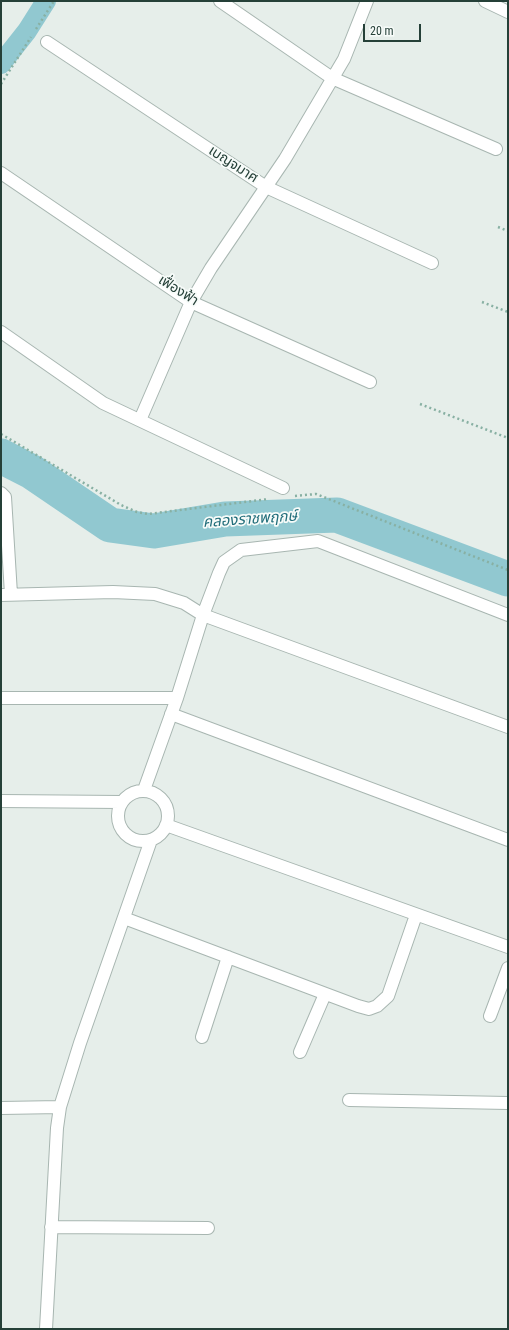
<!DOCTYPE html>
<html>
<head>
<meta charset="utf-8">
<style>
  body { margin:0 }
  #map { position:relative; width:509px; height:1330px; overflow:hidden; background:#e6eeea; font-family:"Roboto Condensed",sans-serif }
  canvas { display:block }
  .frame { position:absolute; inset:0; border:2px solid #254038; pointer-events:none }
  .scale { position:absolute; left:363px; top:24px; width:58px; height:18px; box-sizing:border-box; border:2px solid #254038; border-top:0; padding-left:5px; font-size:12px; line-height:14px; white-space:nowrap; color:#254038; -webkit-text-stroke:3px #f7fbf9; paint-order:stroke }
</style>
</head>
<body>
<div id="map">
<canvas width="509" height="1330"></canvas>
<div class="frame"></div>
<div class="scale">20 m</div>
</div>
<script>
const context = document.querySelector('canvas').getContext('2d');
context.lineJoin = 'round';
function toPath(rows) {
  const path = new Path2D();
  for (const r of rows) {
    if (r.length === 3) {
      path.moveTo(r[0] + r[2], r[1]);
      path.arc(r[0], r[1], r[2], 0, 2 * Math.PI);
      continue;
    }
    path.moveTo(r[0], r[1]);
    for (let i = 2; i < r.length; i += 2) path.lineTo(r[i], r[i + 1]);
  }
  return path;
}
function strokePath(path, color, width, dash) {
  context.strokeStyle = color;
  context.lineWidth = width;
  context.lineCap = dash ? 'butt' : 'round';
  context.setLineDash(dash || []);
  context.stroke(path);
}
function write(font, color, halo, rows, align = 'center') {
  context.font = font + ' "Roboto Condensed","Noto Sans Thai",sans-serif';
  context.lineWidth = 3.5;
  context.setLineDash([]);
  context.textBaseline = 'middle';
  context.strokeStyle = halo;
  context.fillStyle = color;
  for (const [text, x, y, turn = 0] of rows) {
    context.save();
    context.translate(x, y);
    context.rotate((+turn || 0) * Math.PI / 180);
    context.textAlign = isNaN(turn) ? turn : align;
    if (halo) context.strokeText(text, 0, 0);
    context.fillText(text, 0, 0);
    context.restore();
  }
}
strokePath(toPath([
  [1,64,27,31,46,1]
]), '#91c8d0', 20);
strokePath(toPath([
  [1,456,32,472,110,525,154,531,225,519,337,515,508,579]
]), '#91c8d0', 35);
const minor = toPath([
  [220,1,332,78,496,149],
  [485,1,508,12],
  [47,42,266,187,432,263],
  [1,173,191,302,370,382],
  [1,332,103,403,283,488],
  [140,420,191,302,211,268,285,159,344,59,367,1],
  [1,493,5,497,11,594],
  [1,595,113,592,155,594,184,603,203,615,508,727],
  [1,698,177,698],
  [171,714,508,840],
  [144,790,177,698,203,615,219,573,224,562,241,550,318,541,508,615],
  [143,816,25],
  [1,801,121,802],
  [166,825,508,947],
  [124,918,358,1006,369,1009,377,1006,388,996,416,915],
  [490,1016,508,968],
  [202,1037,228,957],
  [300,1052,325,994],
  [349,1100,508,1103],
  [1,1108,60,1107],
  [51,1227,208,1228],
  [46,1329,57,1128,60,1107,80,1043,151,840]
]);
strokePath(minor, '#a8b6b1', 14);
strokePath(toPath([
  [36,29,54,1],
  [1,84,31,37],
  [498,227,508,231],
  [482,302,508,312],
  [420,404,508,438],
  [1,434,121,505,137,512,148,514,269,499],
  [295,496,316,494,508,570]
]), '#88b0a3', 2.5, [2, 3]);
strokePath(minor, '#fff', 12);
write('14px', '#254038', '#f7fbf9', [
  ["เบญจมาศ",233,165,33],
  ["เฟื่องฟ้า",178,291,32]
]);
write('italic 15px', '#216d7a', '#f7fbf9', [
  ["คลองราชพฤกษ์",250,520,-4]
]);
</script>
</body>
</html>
